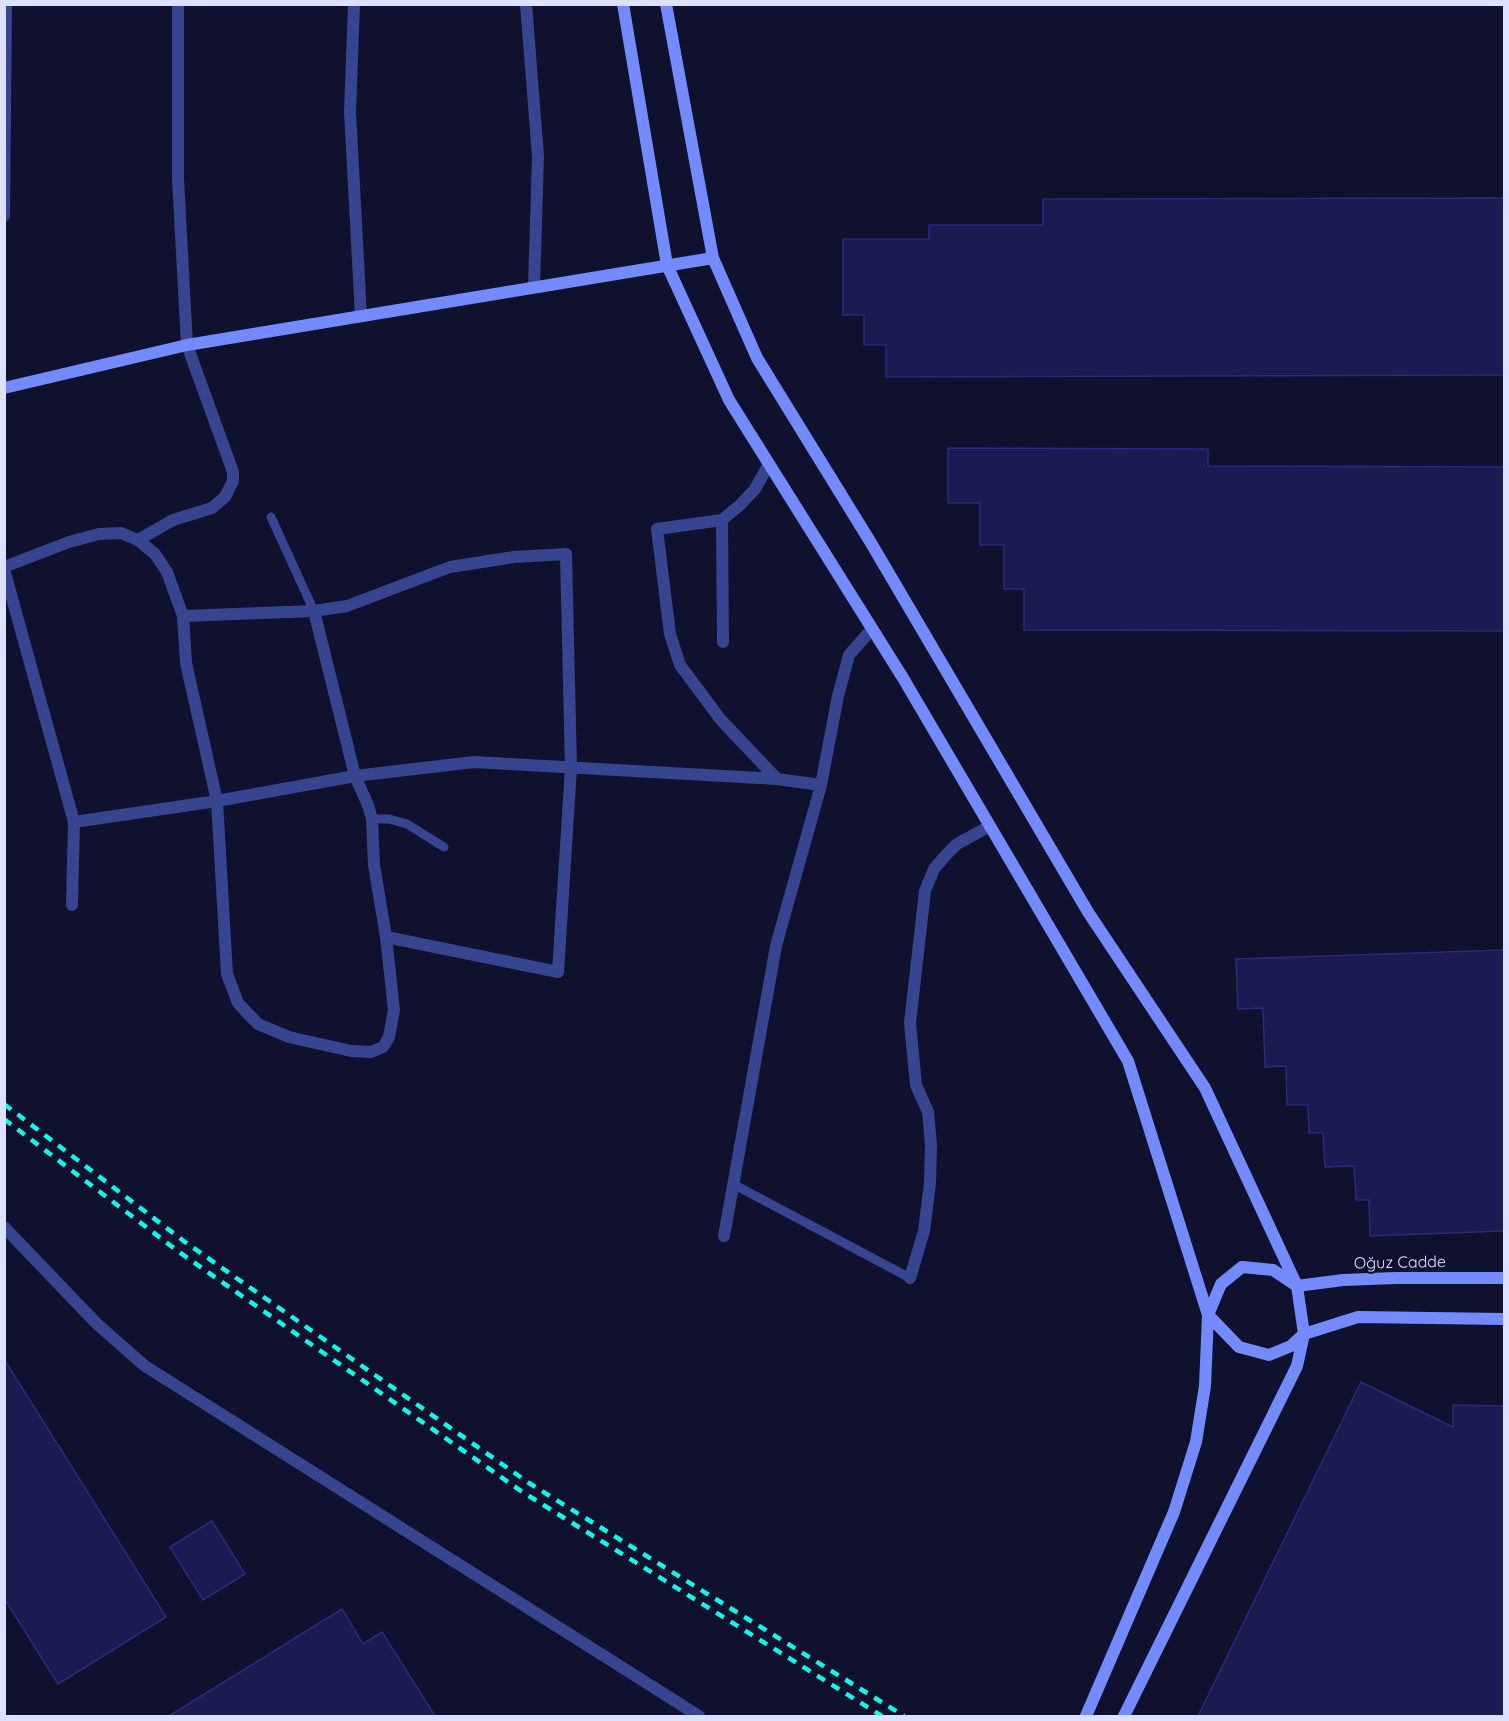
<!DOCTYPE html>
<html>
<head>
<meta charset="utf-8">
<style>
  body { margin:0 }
  #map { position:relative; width:1509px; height:1721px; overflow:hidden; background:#10102f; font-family:Quicksand,sans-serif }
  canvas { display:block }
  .frame { position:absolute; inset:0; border:6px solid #dde0ff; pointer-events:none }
</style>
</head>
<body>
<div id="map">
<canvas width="1509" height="1721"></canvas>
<div class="frame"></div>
</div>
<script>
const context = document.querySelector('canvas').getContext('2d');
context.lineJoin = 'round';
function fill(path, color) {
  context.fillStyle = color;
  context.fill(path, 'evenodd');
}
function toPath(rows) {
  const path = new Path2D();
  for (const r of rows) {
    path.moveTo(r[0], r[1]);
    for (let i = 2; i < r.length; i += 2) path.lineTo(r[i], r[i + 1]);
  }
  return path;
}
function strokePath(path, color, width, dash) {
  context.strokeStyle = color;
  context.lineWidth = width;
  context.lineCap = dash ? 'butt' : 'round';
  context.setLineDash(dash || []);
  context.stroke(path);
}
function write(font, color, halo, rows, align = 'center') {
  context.font = font + ' Quicksand,sans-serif';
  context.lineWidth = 4.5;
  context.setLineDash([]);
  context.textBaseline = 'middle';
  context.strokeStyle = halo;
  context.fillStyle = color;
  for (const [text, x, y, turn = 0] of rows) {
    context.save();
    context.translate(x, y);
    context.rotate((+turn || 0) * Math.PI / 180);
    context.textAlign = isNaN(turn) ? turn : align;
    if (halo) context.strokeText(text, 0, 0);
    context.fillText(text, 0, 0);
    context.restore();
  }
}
const building = toPath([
  [1504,198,1504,375,886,377,886,345,864,345,864,315,843,315,843,239,929,239,929,225,1043,225,1043,199,1504,198],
  [948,448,1208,449,1208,466,1504,467,1504,631,1024,630,1024,589,1004,589,1004,545,980,545,980,503,948,503,948,448],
  [1504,950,1504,1231,1370,1236,1369,1200,1356,1200,1354,1166,1325,1167,1323,1133,1309,1133,1308,1105,1287,1105,1286,1066,1265,1067,1263,1008,1238,1009,1236,959,1504,950],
  [4,1359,166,1617,58,1684,4,1598,4,1359],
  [1361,1382,1453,1427,1453,1405,1504,1406,1504,1716,1198,1716,1361,1382],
  [212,1521,245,1574,203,1600,170,1547,212,1521],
  [342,1609,363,1644,382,1632,435,1716,169,1716,342,1609]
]);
fill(building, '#1b1a51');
strokePath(building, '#2b2a7f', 1.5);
strokePath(toPath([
  [271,517,314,611],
  [372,819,389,819,407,824,444,847],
  [733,1184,910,1278]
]), '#374591', 9);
strokePath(toPath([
  [354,4,350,112,361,316],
  [526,4,538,156,534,287],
  [4,216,6,4],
  [769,464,755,489,740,505,722,520,657,529,670,634,680,665,721,720,777,779],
  [722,520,723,642],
  [138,540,173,520,212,508,225,497,233,481,233,472,187,345,178,179,178,4],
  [4,567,69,542,99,534,121,533,138,540,155,554,167,572,183,616,186,663,217,801,227,974,238,1003,258,1024,289,1037,351,1051,371,1052,383,1047,389,1037,394,1010,386,937,374,865,372,819,368,805,355,776,314,611],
  [4,569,74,822,72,905],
  [183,616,314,611,347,606,450,567,514,557,566,554,571,768,558,972,386,937],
  [74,822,217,801,355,776,474,762,777,779,821,785],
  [4,1227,97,1324,145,1366,699,1716],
  [724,1236,776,946,821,785,838,696,849,655,872,629],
  [910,1278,924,1231,930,1183,931,1145,928,1112,916,1085,910,1023,925,891,934,869,946,855,957,844,990,826]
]), '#374591', 12);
strokePath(toPath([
  [623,4,667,265,729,400,903,678,1128,1061,1208,1315,1239,1347,1269,1355,1291,1346,1304,1334,1358,1317,1504,1319],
  [666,4,713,258,757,358,871,543,1088,912,1205,1088,1297,1286,1304,1334,1297,1366,1124,1716],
  [4,388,187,345,713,258],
  [1086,1716,1174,1512,1196,1442,1205,1386,1208,1315,1221,1284,1242,1267,1273,1270,1297,1286,1343,1280,1396,1278,1504,1278]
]), '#748bff', 12);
strokePath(toPath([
  [4,1104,185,1242,529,1483,904,1716],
  [4,1119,179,1252,521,1491,882,1716]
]), '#09ffe8', 4.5, [9, 8]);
write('16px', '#dde0ff', '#10102f', [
  ["Oğuz Cadde",1400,1263,-1]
]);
</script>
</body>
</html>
